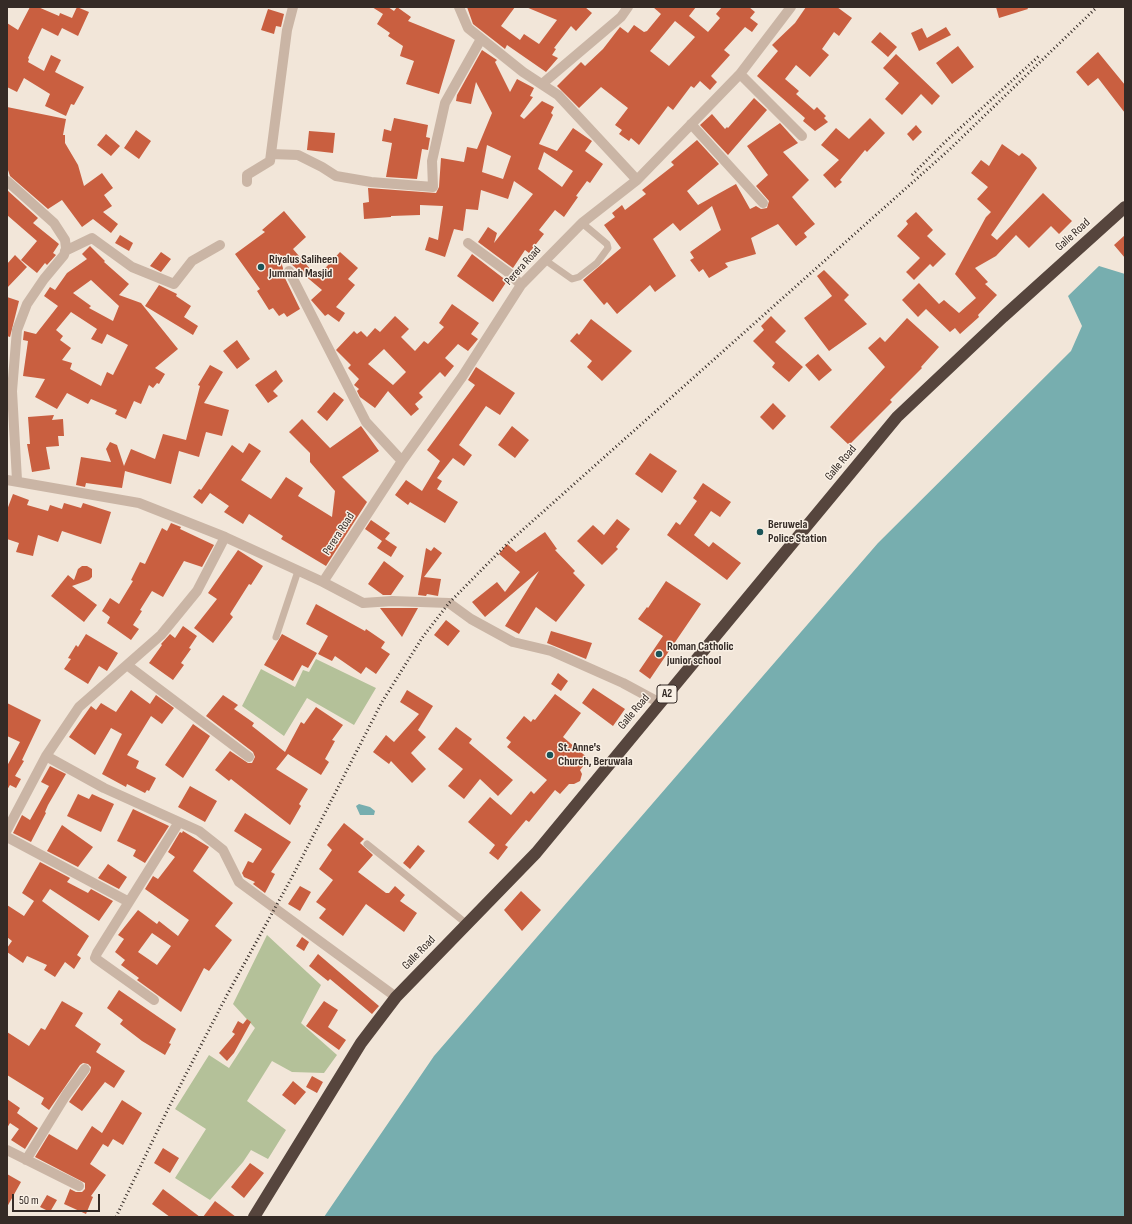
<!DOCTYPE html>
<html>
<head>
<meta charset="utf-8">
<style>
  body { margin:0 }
  #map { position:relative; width:1132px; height:1224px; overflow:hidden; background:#f2e6d9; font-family:"Sofia Sans Condensed",sans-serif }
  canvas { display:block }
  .frame { position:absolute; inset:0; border:8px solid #352b26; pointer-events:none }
  .scale { position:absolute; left:12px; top:1194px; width:88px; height:18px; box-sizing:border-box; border:2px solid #352b26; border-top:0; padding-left:5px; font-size:12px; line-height:14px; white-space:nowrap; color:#352b26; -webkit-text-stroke:3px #f9f0e5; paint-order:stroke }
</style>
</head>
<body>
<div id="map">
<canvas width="1132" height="1224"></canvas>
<div class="frame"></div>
<div class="scale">50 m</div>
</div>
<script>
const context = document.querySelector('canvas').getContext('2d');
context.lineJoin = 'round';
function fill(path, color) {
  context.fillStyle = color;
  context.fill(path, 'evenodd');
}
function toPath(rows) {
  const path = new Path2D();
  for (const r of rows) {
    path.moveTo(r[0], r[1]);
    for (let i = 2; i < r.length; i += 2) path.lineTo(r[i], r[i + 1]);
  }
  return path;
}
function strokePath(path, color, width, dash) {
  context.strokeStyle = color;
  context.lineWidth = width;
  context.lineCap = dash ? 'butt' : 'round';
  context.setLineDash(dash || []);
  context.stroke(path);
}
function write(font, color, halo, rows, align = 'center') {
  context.font = font + ' "Sofia Sans Condensed",sans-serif';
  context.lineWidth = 3;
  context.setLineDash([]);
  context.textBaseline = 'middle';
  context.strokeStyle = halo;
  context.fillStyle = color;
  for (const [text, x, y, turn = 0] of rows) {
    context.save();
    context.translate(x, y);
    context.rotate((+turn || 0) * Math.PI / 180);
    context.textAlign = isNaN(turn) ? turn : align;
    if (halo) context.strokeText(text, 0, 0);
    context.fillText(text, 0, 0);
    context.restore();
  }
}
fill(toPath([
  [316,659,376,688,354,725,307,698,284,736,242,706,261,669,295,687,303,670,309,672],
  [267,935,321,985,301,1023,337,1055,324,1073,292,1072,272,1061,247,1101,286,1130,268,1159,251,1150,243,1162,210,1200,175,1178,206,1129,175,1109,209,1055,229,1068,255,1028,233,1004]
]), '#b4c199');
fill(toPath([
  [1099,266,1125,274,1125,1217,324,1217,434,1056,878,543,1071,351,1082,326,1068,296],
  [359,804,370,807,375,811,374,815,360,815,356,806]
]), '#77aeaf');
fill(toPath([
  [30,7,38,7,59,16,60,13,72,18,77,7,89,12,78,36,62,28,58,36,42,28,28,58,29,59,28,62,44,71,51,55,61,60,55,72,84,87,74,105,71,104,66,116,45,106,50,94,24,78,17,92,7,87,7,23,18,30],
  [372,7,388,7,394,11,397,7,411,17,408,21,455,40,439,94,406,84,414,61,400,56,403,46,388,36,390,33,377,24,383,14],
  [467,7,515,7,501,26,520,40,524,34,539,44,557,20,526,7,585,7,592,13,576,31,571,26,554,48,556,49,552,55,558,58,546,72,507,45,505,49,473,24],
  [653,7,696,7,689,16,708,32,720,18,716,14,722,7,749,7,755,12,750,18,758,24,752,32,745,27,724,50,730,55,711,76,717,82,710,90,700,81,694,88,691,86,673,110,668,106,639,145,631,138,629,141,619,134,622,130,615,125,628,108,601,87,579,108,557,86,581,62,585,66,603,49,620,27,628,33,634,25,644,32,647,31,661,14],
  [675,21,695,37,669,66,650,51],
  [806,7,837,7,852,18,839,36,834,32,822,49,829,55,810,77,796,65,785,79,799,91,796,94,814,110,817,107,826,116,824,118,828,122,815,131,803,121,805,118,757,76,778,51,772,45,795,23],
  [996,7,1027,7,1028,9,999,18],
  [268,9,284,14,281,27,276,26,274,34,261,30],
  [946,27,951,35,919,51,911,33,922,28,927,38],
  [880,32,897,47,888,57,871,42],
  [958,46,974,67,952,84,936,63],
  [482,50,497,60,495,62,510,92,517,79,534,88,530,96,533,97,520,116,524,119,542,101,554,107,551,113,553,115,539,144,557,151,573,128,592,141,585,151,603,164,590,183,587,181,576,196,578,197,564,217,555,210,539,230,544,234,529,253,525,250,513,268,478,242,488,227,497,233,494,243,533,194,514,181,508,199,481,190,478,210,466,209,463,231,454,229,445,257,425,250,429,237,438,240,443,206,420,205,420,215,391,216,391,217,364,219,363,203,369,202,368,188,436,193,439,187,441,158,464,162,467,147,477,149,492,113,476,82,471,104,456,101,457,95],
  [487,145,511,156,503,179,482,172],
  [544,152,573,171,562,187,538,169],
  [1098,52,1125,85,1125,113,1098,78,1088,86,1076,72],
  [896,54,940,96,932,105,921,94,902,115,885,99,899,83,883,68],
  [754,98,767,110,728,155,700,125,712,114,725,129,727,127,728,128],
  [7,107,66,119,63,135,65,135,65,143,78,165,84,186,102,173,113,188,104,195,112,206,103,212,118,224,111,233,93,219,82,227,62,200,48,209,10,176,7,167],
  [394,118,428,125,426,137,430,138,428,150,422,149,417,179,386,177,392,143,382,141,384,129,391,131],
  [870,118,885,133,867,152,865,150,840,180,842,182,835,188,823,175,839,160,821,145,836,128,849,139],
  [780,123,798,143,783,152,809,180,792,197,815,224,804,233,807,237,796,246,778,224,751,238,756,254,725,263,728,267,709,278,703,269,699,272,690,260,694,258,690,252,721,230,712,206,680,231,673,223,653,239,676,276,655,292,650,285,617,314,607,302,604,305,583,280,621,248,604,225,615,217,612,213,622,205,625,210,646,194,642,190,674,165,671,162,697,140,719,164,687,191,698,205,736,184,750,209,756,206,761,209,767,208,769,201,756,186,768,175,747,146],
  [916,125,922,132,913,141,907,134],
  [136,130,151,141,139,159,124,148],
  [309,131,335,133,333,153,307,150],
  [106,134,120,146,111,156,97,145],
  [1002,144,1019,156,1022,153,1030,159,1037,168,991,235,997,240,1043,193,1072,221,1059,234,1051,226,1029,248,1016,235,996,256,975,268,988,282,985,284,997,295,978,315,979,317,960,334,955,328,950,332,926,309,918,317,902,300,919,283,939,304,944,300,959,313,976,298,955,274,986,217,991,212,977,199,988,187,971,173,981,160,989,166],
  [7,190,38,218,33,223,59,244,53,253,56,255,47,265,45,263,37,273,21,260,37,241,7,215],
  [284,211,306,237,293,249,317,277,340,252,358,268,348,279,355,285,336,307,345,313,339,322,328,314,325,316,311,300,322,290,278,253,283,268,283,274,300,309,287,317,284,313,279,316,273,308,269,310,257,291,260,289,235,254,265,232,262,230],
  [916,212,933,230,927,236,946,254,933,267,930,264,914,280,906,272,920,258,897,236,908,224,906,221],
  [120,235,133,243,129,251,115,243],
  [1125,235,1125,258,1114,245],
  [90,246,105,261,104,262,129,284,119,295,141,303,178,349,155,368,165,374,159,384,157,383,153,388,149,385,141,404,134,401,126,419,115,414,117,410,91,399,88,404,67,393,57,409,35,397,45,379,23,376,28,341,23,340,24,331,36,334,58,306,44,296,50,287,55,290,67,273,87,259,82,254],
  [91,280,119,306,113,321,89,308,91,306,73,293],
  [71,312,97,329,91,339,102,344,107,334,128,345,113,375,107,372,101,386,70,369,72,363,62,360,71,348,60,340,63,336,56,330],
  [161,252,171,259,161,272,150,266],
  [472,254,507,281,493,302,457,276],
  [15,255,27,267,7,288,7,264],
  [824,270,849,295,844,300,867,324,829,351,804,318,832,296,817,276],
  [159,285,177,294,176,296,191,306,184,317,198,326,193,335,145,306],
  [7,297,19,301,10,337,7,336],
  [452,304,479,323,471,334,478,339,468,351,458,344,445,358,454,366,445,377,440,372,419,393,423,397,415,404,419,409,411,416,388,391,375,408,360,397,357,391,359,389,354,385,359,379,348,368,351,365,336,350,354,331,357,334,361,331,367,337,375,328,380,332,395,316,409,329,401,337,415,351,424,341,428,344,444,327,439,323],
  [384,349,406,372,393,385,368,364],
  [771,316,786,331,775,342,803,367,789,382,772,367,775,363,753,341,764,330,761,326],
  [907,318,939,347,921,367,922,368,890,400,892,402,849,445,830,427,885,367,868,348,880,337,885,342],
  [591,319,632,351,602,381,587,367,592,361,570,341,577,333,579,335],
  [237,340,250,359,237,369,223,351],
  [818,354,832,370,819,381,805,365],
  [210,365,223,372,204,403,229,410,222,436,206,432,199,457,179,451,171,484,125,471,122,488,86,483,85,487,76,485,81,457,111,462,106,449,110,442,117,445,124,466,131,449,155,459,163,434,186,440,200,386,198,385],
  [476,367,515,393,500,415,486,406,459,445,472,455,464,466,453,458,437,478,442,481,437,489,458,502,445,523,410,502,408,505,395,495,406,480,422,491,440,461,427,450,475,385,468,380],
  [276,370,283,381,273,391,278,396,268,403,255,385],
  [334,392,344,400,327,421,317,412],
  [773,403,786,416,773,430,760,417],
  [54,415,52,420,63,419,64,436,58,436,59,446,46,447,50,469,32,472,27,444,30,444,28,417],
  [302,419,330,448,361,426,379,451,342,477,367,502,326,566,281,539,283,536,249,514,243,524,224,512,229,506,210,493,202,504,193,497,199,489,201,490,232,445,243,453,249,443,261,451,241,480,271,499,286,477,303,488,298,496,332,517,335,491,310,462,310,453,289,432],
  [512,426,529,440,515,458,498,445],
  [650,453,677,471,662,493,635,474],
  [703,483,731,502,720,517,711,511,694,535,709,547,713,542,741,563,727,580,667,535,676,522,680,525,697,501,693,498],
  [13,494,29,500,27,505,48,511,50,505,62,509,64,503,81,508,83,503,111,512,101,544,62,531,58,542,38,535,33,556,16,552,19,543,7,539,7,510],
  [617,519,630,529,616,547,618,549,602,565,577,541,593,525,604,535],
  [371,520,390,533,385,539,397,547,391,557,377,548,382,541,365,529],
  [171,523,181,527,180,529,214,545,202,567,184,561,163,597,152,591,140,610,142,611,133,625,139,629,131,640,107,623,110,617,102,611,110,598,119,604,133,581,131,580,140,562,145,564,162,528,167,531],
  [545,532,557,549,555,550,575,571,573,573,585,585,556,622,536,607,519,634,505,626,539,571,485,617,472,602,497,582,505,592,520,572,499,554,507,544,516,552],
  [434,547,442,553,424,577,441,579,438,596,427,594,426,596,418,595,426,548,431,551],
  [238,550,263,566,251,585,249,584,230,614,233,617,213,643,194,628,217,599,208,593],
  [384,561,404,576,391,595,383,595,368,584],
  [82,566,87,566,92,569,92,577,89,580,72,586,97,605,84,622,51,596,68,575,74,580,78,569],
  [666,581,701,604,650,679,639,671,663,636,638,619,647,607,648,608],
  [316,604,365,631,366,629,385,642,381,648,390,654,376,674,366,667,361,674,335,656,332,661,318,654,328,636,306,624],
  [380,608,418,608,402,637],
  [446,620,460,631,448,646,434,635],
  [183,626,197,636,189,648,191,649,181,663,184,665,173,680,149,663,162,645,161,644,170,634,175,638],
  [551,631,592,643,586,659,547,643],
  [86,634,118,653,107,671,99,666,88,684,64,669,71,659,68,658,76,645,78,647],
  [282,634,317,653,308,668,302,665,293,681,264,665],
  [558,673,568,681,561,691,551,684],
  [593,688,625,709,613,726,582,703],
  [131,690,150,704,156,695,174,708,162,724,151,716,127,755,139,761,136,768,156,778,149,791,147,790,145,793,127,784,126,787,102,774,122,734,111,728,95,755,69,737,91,706,96,710,101,703,116,712],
  [407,690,433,706,418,730,426,737,411,753,426,769,412,783,391,761,389,764,373,752,386,735,394,742,419,714,400,702],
  [555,694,581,713,563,737,589,759,580,770,582,774,580,781,574,784,569,784,560,794,555,790,529,822,526,820,505,845,508,847,498,860,489,853,495,845,468,822,490,797,511,815,531,791,534,794,547,780,507,747,511,742,506,738,524,716,531,722,533,719,535,720],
  [223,695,238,705,234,709,254,723,252,726,285,752,301,722,304,724,316,707,343,725,332,740,335,741,325,759,329,762,321,775,288,754,276,769,308,789,299,804,301,806,290,825,231,779,229,781,215,770,230,751,248,763,252,763,255,757,253,752,206,716],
  [7,703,41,720,22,760,24,761,15,776,21,779,16,788,10,785,7,790,7,766,20,742,7,736],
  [193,724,210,736,183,778,165,765],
  [456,727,472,739,469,743,513,780,498,796,480,779,464,799,448,786,463,769,438,749],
  [50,766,66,774,48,805,45,812,46,813,31,842,13,833,22,815,30,820,49,786,41,782],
  [190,786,217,801,205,822,178,807],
  [78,794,89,799,92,794,114,804,101,832,67,816],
  [133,809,169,826,145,863,133,856,136,850,117,841],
  [245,813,291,842,271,872,275,874,265,893,253,884,255,882,244,877,242,873,248,861,253,863,262,849,234,831],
  [344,823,364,839,360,843,373,855,358,872,386,893,389,893,395,886,405,895,400,901,417,913,404,932,366,904,343,936,319,918,326,909,316,902,333,880,319,869,332,850,327,845],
  [62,825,93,847,78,867,47,851],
  [183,831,209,847,193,871,233,903,215,926,232,940,209,971,204,968,181,1012,137,980,139,978,121,965,125,960,115,952,124,939,118,935,138,910,157,924,159,921,178,936,189,920,145,889,153,876,158,879,175,857,168,852,180,832,182,833],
  [152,933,171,946,157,965,138,952],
  [418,845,425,851,410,869,403,863],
  [40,862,70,878,67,882,88,893,91,889,113,901,99,921,50,889,42,901,89,936,77,955,81,958,74,969,65,962,55,977,44,970,47,965,27,956,23,963,7,952,7,948,12,941,7,937,7,905,24,916,34,901,22,893],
  [108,864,127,877,119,889,98,878],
  [300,886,311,892,300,911,288,904],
  [521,891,541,910,522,931,504,910],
  [302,937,309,942,304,951,296,946],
  [318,954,379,1006,372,1014,330,979,328,981,309,966],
  [119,990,176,1029,169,1043,171,1044,165,1055,142,1041,120,1024,123,1020,107,1008],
  [62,1001,83,1013,75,1026,101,1044,96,1052,125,1071,114,1088,105,1082,82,1111,69,1102,90,1072,91,1067,88,1064,83,1063,80,1065,49,1110,41,1104,44,1098,7,1075,7,1032,29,1046,41,1028,45,1030],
  [324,1001,338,1010,328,1027,346,1040,339,1050,306,1026],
  [247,1019,251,1022,234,1053,227,1061,219,1053,235,1034,232,1032,238,1021,243,1024],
  [312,1076,323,1082,317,1093,306,1087],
  [293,1081,306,1092,295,1105,282,1095],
  [7,1099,20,1108,17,1113,38,1128,25,1149,11,1140,19,1129,10,1123,7,1128],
  [122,1100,142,1113,123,1145,113,1139,108,1147,103,1144,90,1164,106,1175,91,1196,93,1197,86,1214,64,1204,70,1189,76,1192,82,1192,85,1189,85,1183,35,1157,49,1134,77,1150,92,1126,102,1133],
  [163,1148,179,1158,170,1173,154,1163],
  [250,1163,264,1173,244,1198,231,1187],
  [7,1174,21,1182,7,1207],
  [163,1189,200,1217,170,1217,152,1204],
  [47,1195,57,1200,50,1212,40,1207],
  [215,1201,236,1217,203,1217]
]), '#c95f40');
strokePath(toPath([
  [545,260,572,279,579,277,597,263,608,248,607,244,582,223],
  [276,637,298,571],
  [367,844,467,924]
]), '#cab5a5', 7);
strokePath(toPath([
  [459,7,468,28,523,72,558,95,637,180],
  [740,74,802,136],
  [542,84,621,17,628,7],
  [691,124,763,203],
  [271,154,298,155,322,167,336,176,371,182,433,187,432,161,445,103,481,39],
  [7,181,54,223,65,240,66,248,64,255,44,279,27,304,17,330,12,391,17,480],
  [247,182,247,175,270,161,287,30,293,7],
  [468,243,509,273,521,285],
  [65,251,92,238,132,267,174,284,192,261,220,245],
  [289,271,366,422,402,461],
  [7,480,139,503,225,537,323,582,363,603,392,601,449,603,471,619,513,642,551,651,623,683,660,703],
  [323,582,402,461,462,377,521,285,582,223,637,180,740,74,791,7],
  [127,665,249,757],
  [46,756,104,788,199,831,223,850,239,882,396,997],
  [7,830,46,756,79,707,161,635,197,591,225,537],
  [7,837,129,902],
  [154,1000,95,958,97,953,179,822],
  [7,1150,79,1186],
  [26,1160,66,1095,85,1069]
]), '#cab5a5', 10);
strokePath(toPath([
  [254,1217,361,1043,396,997,536,853,897,417,1003,317,1125,207]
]), '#56453d', 12);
strokePath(toPath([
  [912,175,945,142,1039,56],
  [116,1217,168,1109,227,995,291,879,382,702,422,638,449,603,508,543,950,149,1097,7]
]), '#352b26', 3, [1, 3]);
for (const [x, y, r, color] of [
  [261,267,4,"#1b5458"],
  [760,532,4,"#1b5458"],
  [659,654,4,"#1b5458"],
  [550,755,4,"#1b5458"]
]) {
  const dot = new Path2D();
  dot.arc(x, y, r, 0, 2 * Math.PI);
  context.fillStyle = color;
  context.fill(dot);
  strokePath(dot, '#f9f0e5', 1.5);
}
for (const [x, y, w] of [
  [667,694,20]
]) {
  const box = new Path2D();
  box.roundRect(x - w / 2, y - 9, w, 18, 3);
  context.fillStyle = '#f9f0e5';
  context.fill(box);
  strokePath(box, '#352b26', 1);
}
write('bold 11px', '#352b26', null, [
  ["A2",667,694]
]);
write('12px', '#352b26', '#f9f0e5', [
  ["Galle Road",1073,235,-42],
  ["Perera Road",523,266,-48],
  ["Galle Road",841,463,-50],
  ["Perera Road",339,534,-57],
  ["Galle Road",634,712,-50],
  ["Galle Road",419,953,-46]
]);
write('bold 12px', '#352b26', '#f9f0e5', [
  ["Riyalus Saliheen",269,260],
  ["Jummah Masjid",269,274],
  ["Beruwela",768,525],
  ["Police Station",768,539],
  ["Roman Catholic",667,647],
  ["junior school",667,661],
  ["St. Anne's",558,748],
  ["Church, Beruwala",558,762]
], 'left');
</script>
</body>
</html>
